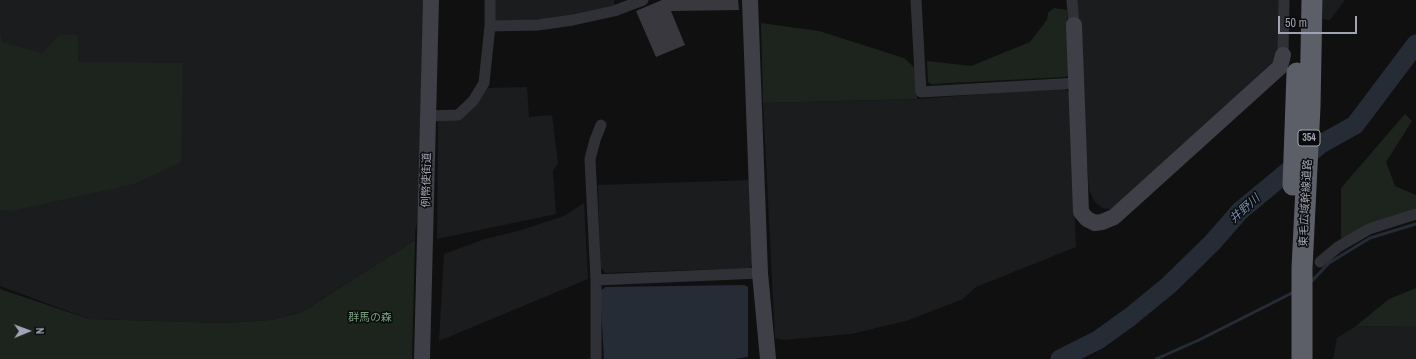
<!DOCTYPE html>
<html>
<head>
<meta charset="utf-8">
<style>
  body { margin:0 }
  #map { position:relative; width:1416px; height:359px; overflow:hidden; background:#101011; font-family:"Archivo Narrow",sans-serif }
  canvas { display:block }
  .north { position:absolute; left:8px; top:311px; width:40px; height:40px; -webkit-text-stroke:3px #0b0b0c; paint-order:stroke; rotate:89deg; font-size:11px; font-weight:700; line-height:16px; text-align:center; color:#9fa3b4 }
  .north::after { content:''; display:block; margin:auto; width:14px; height:18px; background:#9fa3b4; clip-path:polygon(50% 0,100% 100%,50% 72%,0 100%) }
  .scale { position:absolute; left:1278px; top:16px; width:79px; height:18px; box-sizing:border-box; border:2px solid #9fa3b4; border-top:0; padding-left:5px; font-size:12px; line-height:14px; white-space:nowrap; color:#9fa3b4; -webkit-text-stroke:3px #0b0b0c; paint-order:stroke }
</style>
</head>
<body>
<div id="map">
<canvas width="1416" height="359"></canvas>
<div class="north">N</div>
<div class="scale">50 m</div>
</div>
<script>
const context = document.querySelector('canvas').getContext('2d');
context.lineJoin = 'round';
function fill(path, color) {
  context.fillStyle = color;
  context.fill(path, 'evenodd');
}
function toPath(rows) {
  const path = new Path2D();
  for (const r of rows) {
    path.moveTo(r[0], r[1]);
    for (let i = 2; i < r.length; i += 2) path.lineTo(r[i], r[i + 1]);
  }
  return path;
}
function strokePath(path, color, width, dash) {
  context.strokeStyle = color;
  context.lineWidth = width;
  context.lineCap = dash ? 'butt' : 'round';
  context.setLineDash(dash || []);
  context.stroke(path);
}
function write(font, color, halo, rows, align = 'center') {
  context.font = font + ' "Archivo Narrow","Noto Sans JP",sans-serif';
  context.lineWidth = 3;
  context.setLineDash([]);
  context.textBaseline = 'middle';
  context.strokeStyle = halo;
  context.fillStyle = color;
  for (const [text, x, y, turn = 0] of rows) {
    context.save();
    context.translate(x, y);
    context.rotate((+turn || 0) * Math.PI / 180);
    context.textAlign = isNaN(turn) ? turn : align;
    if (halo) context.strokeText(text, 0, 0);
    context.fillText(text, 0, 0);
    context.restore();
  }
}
fill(toPath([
  [0,0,424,0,421,207,415,231,415,240,302,312,271,320,226,323,89,319,0,286],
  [495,0,614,0,614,9,570,19,494,21],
  [1077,0,1280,0,1280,47,1276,64,1114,210,1102,208,1095,202,1089,190],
  [1323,0,1345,0,1330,20,1323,19],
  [527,87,529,117,552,115,558,163,553,171,556,214,437,239,438,120,461,118,487,88],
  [1064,88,1070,93,1076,247,976,287,963,299,906,321,851,334,783,340,775,338,763,103,917,99],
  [752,180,756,260,749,268,606,273,600,267,598,185],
  [584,203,588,279,439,341,444,254,485,239,518,231,564,216],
  [1356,326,1416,327,1416,359,1333,359,1337,338]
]), '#1b1c1e');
fill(toPath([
  [1054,8,1067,10,1070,75,1065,77,932,84,928,82,927,61,971,66,1030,42,1047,20,1048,13],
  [761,23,819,31,904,58,915,68,917,99,763,103],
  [0,30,2,42,42,53,59,35,78,35,78,62,183,63,181,162,134,184,12,211,0,210],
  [1405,114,1412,121,1386,162,1395,186,1416,195,1416,212,1341,239,1341,188],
  [415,240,412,359,0,359,0,289,89,319,226,323,271,320,302,312],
  [1416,288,1416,327,1356,326,1389,299]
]), '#1c241d');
fill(toPath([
  [744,285,748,287,748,357,735,359,604,359,600,291,606,287]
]), '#252c36');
strokePath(toPath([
  [1311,282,1329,263,1370,238,1416,224],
  [1156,359,1199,340,1294,292]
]), '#252c36', 3);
strokePath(toPath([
  [1060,359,1098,340,1130,317,1169,285,1212,243,1240,211,1321,144,1355,125,1416,44]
]), '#252c36', 19);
fill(toPath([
  [662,0,738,0,739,10,671,11,685,45,656,57,636,11]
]), '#39383e');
strokePath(toPath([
  [916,0,921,92,1077,83],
  [1072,0,1074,25],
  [490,26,538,25,573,20,614,11,643,0],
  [1283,55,1284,0],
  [428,116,458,115,473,101,484,83,490,26,490,0],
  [1320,262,1338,247,1369,229,1416,214],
  [596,280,760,273],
  [596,359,596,280,590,159,595,140,601,125]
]), '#303137', 11);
strokePath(toPath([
  [750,0,760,273,768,359],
  [1074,25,1081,212,1087,219,1095,223,1102,222,1114,217,1280,67,1283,55],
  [422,359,431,0]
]), '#3e3f47', 16);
strokePath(toPath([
  [1293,185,1297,73],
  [1302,359,1302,268,1310,107,1312,0]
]), '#5c5e68', 21);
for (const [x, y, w] of [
  [1309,138,22]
]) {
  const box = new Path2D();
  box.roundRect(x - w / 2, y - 8, w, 16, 3);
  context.fillStyle = '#0b0b0c';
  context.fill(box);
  strokePath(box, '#9fa3b4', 1);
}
write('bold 10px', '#9fa3b4', null, [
  ["354",1309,138]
]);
write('11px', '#9fa3b4', '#0b0b0c', [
  ["例幣使街道",427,180,-89],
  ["東毛広域幹線道路",1306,203,-87]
]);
write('11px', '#74a17c', '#0b0b0c', [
  ["群馬の森",370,318]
]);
write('italic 12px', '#728db3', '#0b0b0c', [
  ["井野川",1245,209,-42]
]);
</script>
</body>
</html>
